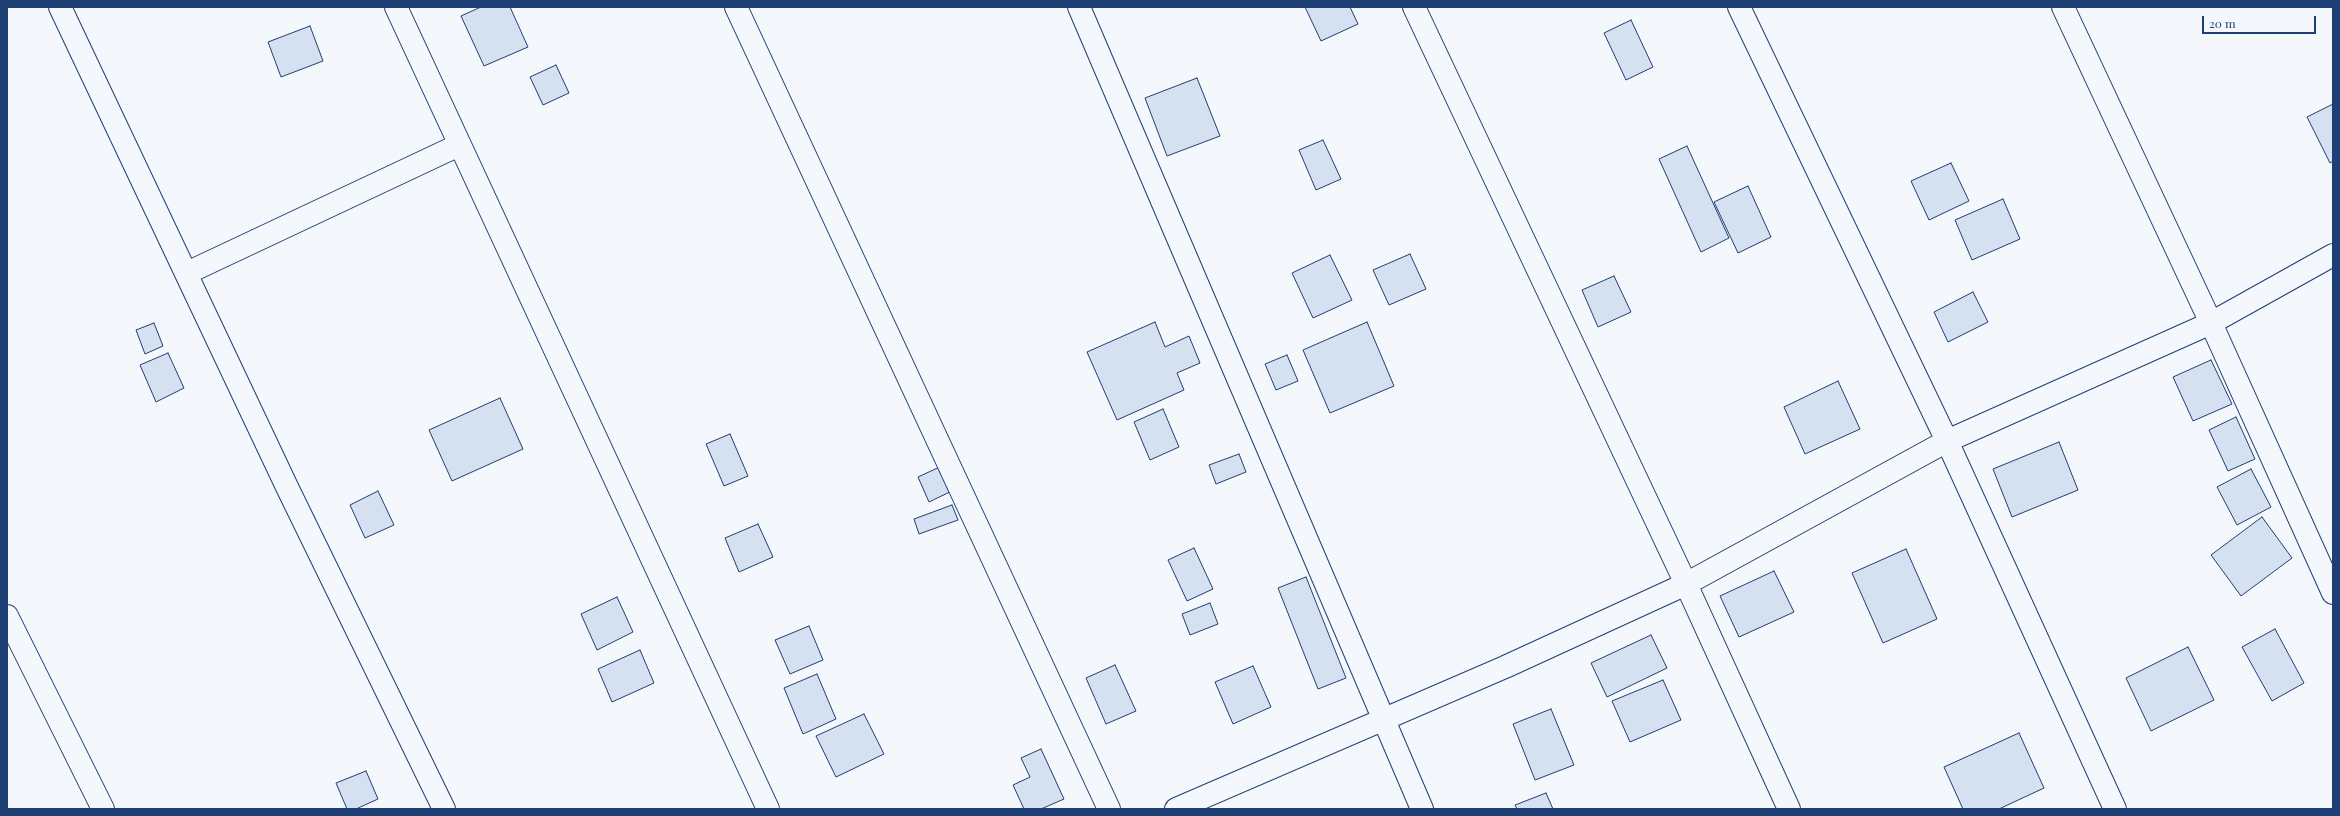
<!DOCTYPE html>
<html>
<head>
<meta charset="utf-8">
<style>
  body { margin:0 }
  #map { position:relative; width:2340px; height:816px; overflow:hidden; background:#f4f7fb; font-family:"Playfair Display",serif }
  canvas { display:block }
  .frame { position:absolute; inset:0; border:8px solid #1d3f73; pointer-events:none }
  .scale { position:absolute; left:2202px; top:16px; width:114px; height:18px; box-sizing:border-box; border:2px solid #1d3f73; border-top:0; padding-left:5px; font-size:12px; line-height:14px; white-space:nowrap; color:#1d3f73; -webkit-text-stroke:3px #f4f7fb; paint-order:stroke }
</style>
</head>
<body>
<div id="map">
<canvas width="2340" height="816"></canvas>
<div class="frame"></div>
<div class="scale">20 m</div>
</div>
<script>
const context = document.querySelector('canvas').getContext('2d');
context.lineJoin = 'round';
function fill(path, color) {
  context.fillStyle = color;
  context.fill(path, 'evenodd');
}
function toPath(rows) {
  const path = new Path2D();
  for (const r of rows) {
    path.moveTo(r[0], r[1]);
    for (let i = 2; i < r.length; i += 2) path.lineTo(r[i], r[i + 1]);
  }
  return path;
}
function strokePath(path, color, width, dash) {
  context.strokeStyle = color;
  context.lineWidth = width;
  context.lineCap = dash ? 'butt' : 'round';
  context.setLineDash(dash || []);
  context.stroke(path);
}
const building = toPath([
  [481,7,510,7,528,47,484,66,461,16,481,7],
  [1305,7,1350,7,1358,24,1321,41,1305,7],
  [1631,20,1653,67,1626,80,1604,33,1631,20],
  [310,26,323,61,281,77,268,42,310,26],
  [556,65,569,93,543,105,530,77,556,65],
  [1197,78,1220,136,1167,156,1145,98,1197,78],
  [2333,104,2333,161,2330,163,2307,117,2333,104],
  [1323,140,1341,179,1316,190,1299,150,1323,140],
  [1687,146,1729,238,1701,252,1659,159,1687,146],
  [1951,163,1969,201,1929,220,1911,181,1951,163],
  [1748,186,1771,237,1738,253,1714,202,1748,186],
  [2003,199,2020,239,1972,260,1955,220,2003,199],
  [1410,254,1426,289,1389,305,1373,270,1410,254],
  [1330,255,1352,300,1313,318,1292,273,1330,255],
  [1614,276,1631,312,1598,327,1582,290,1614,276],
  [1973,292,1988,322,1948,342,1934,312,1973,292],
  [1155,322,1165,347,1189,336,1200,363,1177,373,1184,390,1117,420,1087,352,1155,322],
  [1367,322,1394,386,1330,413,1303,350,1367,322],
  [154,323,163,346,145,354,136,330,154,323],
  [168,353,184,388,156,402,140,365,168,353],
  [1287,355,1298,381,1276,390,1265,364,1287,355],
  [2211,360,2232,404,2193,421,2173,377,2211,360],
  [1838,381,1860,429,1805,454,1784,407,1838,381],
  [500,398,523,449,452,481,429,430,500,398],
  [1163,409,1179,447,1150,460,1134,422,1163,409],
  [2236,417,2255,459,2228,471,2209,430,2236,417],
  [730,434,748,476,724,486,706,444,730,434],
  [2059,442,2078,490,2012,517,1993,469,2059,442],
  [1239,454,1246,472,1216,484,1209,465,1239,454],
  [944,465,956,489,929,502,918,477,944,465],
  [2251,469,2271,507,2237,525,2217,487,2251,469],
  [378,491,394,525,365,538,350,505,378,491],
  [952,505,958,520,919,534,914,519,952,505],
  [2262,517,2292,558,2241,596,2211,555,2262,517],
  [758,524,773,557,739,572,725,538,758,524],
  [1194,548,1213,589,1187,601,1168,560,1194,548],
  [1906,549,1937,619,1883,643,1852,573,1906,549],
  [1774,571,1794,612,1739,637,1720,596,1774,571],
  [1306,577,1346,678,1318,689,1278,588,1306,577],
  [617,597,633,632,597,650,581,614,617,597],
  [1210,603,1218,624,1190,635,1182,614,1210,603],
  [809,626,823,660,790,674,775,640,809,626],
  [2275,629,2304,683,2272,701,2242,647,2275,629],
  [1651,635,1667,668,1607,697,1591,663,1651,635],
  [2188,647,2214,700,2151,731,2126,678,2188,647],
  [640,650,654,683,612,702,598,669,640,650],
  [1115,665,1136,711,1106,724,1086,678,1115,665],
  [1253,666,1271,707,1233,724,1215,682,1253,666],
  [817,674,836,719,803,734,784,688,817,674],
  [1663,680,1681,720,1630,742,1612,701,1663,680],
  [1551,709,1574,765,1535,780,1513,724,1551,709],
  [864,714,884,754,836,777,816,736,864,714],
  [2019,733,2044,788,1999,809,1963,809,1944,767,2019,733],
  [1041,749,1064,799,1041,809,1024,809,1013,785,1030,777,1021,758,1041,749],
  [366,771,378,799,356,809,347,809,336,783,366,771],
  [1546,793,1553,809,1517,809,1515,805,1546,793]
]);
fill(building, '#d5e0f0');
strokePath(building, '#1d3f73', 1);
const minor = toPath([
  [60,7,287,487,444,809],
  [396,7,768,809],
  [736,7,1109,809],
  [1079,7,1422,809],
  [1414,7,1686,584,1789,809],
  [1739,7,1947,441,2115,809],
  [2063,7,2211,323,2333,593],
  [187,273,459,145],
  [7,616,103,809],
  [1176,809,1505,667,1686,584,1947,441,2211,323,2333,255]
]);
strokePath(minor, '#1d3f73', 24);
strokePath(minor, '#f4f7fb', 22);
</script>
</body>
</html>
